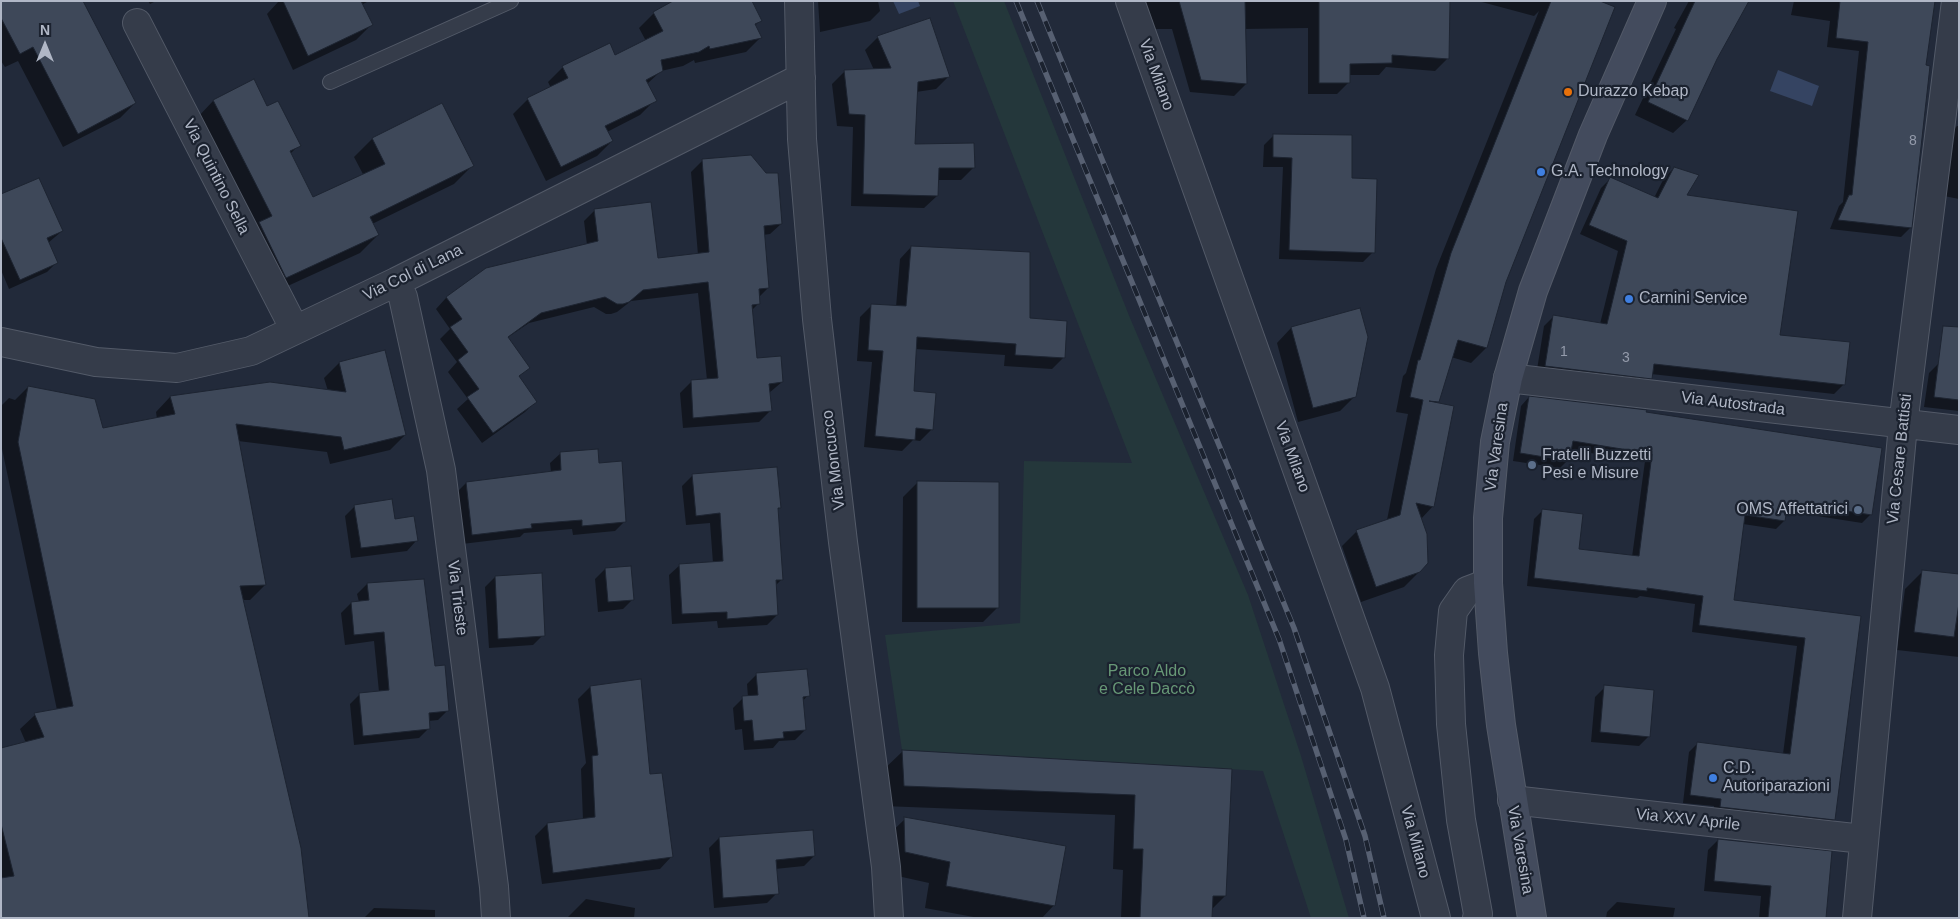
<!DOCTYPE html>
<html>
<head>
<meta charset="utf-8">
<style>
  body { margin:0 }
  #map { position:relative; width:1960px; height:919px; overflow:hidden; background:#222a3a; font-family:Arial,sans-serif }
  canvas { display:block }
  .frame { position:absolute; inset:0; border:2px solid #b0b7c6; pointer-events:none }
  .north { position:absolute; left:20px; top:20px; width:50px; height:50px; -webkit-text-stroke:4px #1b222f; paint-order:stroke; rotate:0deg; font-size:14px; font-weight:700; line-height:20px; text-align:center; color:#b0b7c6 }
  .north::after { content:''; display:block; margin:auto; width:18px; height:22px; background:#b0b7c6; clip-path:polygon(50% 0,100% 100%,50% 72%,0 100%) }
</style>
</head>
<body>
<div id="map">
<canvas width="1960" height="919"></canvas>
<div class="frame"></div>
<div class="north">N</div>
</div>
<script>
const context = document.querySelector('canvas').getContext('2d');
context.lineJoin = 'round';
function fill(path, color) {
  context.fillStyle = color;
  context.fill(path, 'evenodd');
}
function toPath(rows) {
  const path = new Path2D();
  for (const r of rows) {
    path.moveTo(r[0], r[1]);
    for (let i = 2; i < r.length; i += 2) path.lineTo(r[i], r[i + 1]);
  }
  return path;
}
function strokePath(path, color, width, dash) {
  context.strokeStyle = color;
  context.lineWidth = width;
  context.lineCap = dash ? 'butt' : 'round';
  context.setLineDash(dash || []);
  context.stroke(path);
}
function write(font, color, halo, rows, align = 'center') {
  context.font = font + ' Arial,sans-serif';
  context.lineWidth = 4.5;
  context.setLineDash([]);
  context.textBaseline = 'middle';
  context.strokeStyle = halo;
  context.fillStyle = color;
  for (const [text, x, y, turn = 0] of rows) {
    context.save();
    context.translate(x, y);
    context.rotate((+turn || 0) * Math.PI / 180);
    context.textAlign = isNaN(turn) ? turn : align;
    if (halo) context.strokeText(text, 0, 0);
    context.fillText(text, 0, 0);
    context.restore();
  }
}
fill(toPath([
  [953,1,1004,1,1130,318,1248,595,1301,756,1349,918,1311,918,1263,771,902,750,885,635,1020,623,1024,461,1132,463]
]), '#24373b');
fill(toPath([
  [893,1,918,1,920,6,899,14],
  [1778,70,1819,86,1812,106,1770,91]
]), '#354462');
fill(toPath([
  [1,1,135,103,120,118,63,147,18,61,5,67,1,61],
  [148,1,156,1,150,4],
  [279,1,369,1,361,5,371,25,356,40,293,70,267,14],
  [671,1,750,1,760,20,755,26,761,37,746,52,695,63,694,60,683,66,661,71,647,84,655,100,640,115,607,132,612,141,597,156,546,181,513,114,528,99,551,88,548,82,563,67,615,56,646,41,639,28,654,13,672,3],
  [818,1,878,1,880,11,870,21,820,32],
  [1146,1,1448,1,1447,59,1435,71,1386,67,1379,75,1349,75,1349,82,1337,94,1308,94,1308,28,1244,29,1246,84,1234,96,1190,92,1172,29,1147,29],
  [1478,1,1597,1,1504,282,1486,348,1471,363,1451,357,1436,403,1433,506,1421,519,1420,571,1404,587,1361,602,1342,546,1357,531,1387,520,1408,414,1396,412,1403,376,1406,373,1436,269,1539,11,1534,16],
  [1689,1,1747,1,1716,58,1687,120,1673,133,1635,115,1676,29,1674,28],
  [1794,1,1934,1,1925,66,1911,227,1901,237,1830,229,1839,206,1843,202,1859,51,1827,47,1830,21,1791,15],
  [878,37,948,77,936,89,916,92,914,145,974,167,961,180,937,180,937,196,924,208,851,206,853,127,837,126,832,84,845,71,874,70,865,50],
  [253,81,266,108,299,145,290,154,313,199,364,176,354,157,372,139,442,104,472,166,454,184,372,224,378,235,360,253,268,295,196,119,213,101],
  [1957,126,1959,126,1959,199,1939,195,1947,136],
  [1274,135,1351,179,1373,252,1363,262,1279,259,1283,167,1263,167,1264,145],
  [702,161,781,224,770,234,763,235,768,288,759,297,759,303,751,311,756,359,782,382,769,393,770,411,759,422,683,428,680,393,691,382,707,380,698,293,631,301,617,312,611,314,606,314,594,307,529,323,507,338,528,367,518,377,536,401,525,412,482,443,457,409,468,399,448,372,457,362,440,339,450,329,436,309,446,298,487,269,587,245,584,221,595,210,657,259,698,255,691,172],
  [1674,168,1685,196,1779,336,1844,384,1834,394,1651,374,1651,378,1641,388,1536,376,1544,326,1554,316,1600,324,1618,251,1580,234,1601,188,1610,179,1654,198,1664,178],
  [1,196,62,231,48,243,57,262,47,272,9,289,1,270],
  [911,247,1029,319,1064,357,1052,369,1004,366,1005,355,915,349,913,392,932,429,920,441,913,440,902,451,864,447,872,362,857,361,860,317,872,305,896,307,900,259],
  [1359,310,1355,396,1340,411,1298,422,1277,343,1291,328],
  [384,352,405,435,390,450,330,464,327,452,238,441,265,585,250,600,242,600,1,918,1,749,26,743,20,729,35,715,57,710,1,444,1,406,9,398,15,400,28,387,102,429,157,419,156,412,170,397,270,383,328,391,324,378,339,363],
  [1939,363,1959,365,1959,411,1924,407,1929,373],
  [1529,397,1645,413,1870,515,1862,523,1785,511,1784,521,1776,529,1743,524,1733,601,1860,617,1834,820,1826,828,1713,815,1714,806,1683,803,1689,752,1697,744,1783,754,1797,646,1692,632,1695,604,1640,596,1637,598,1527,586,1534,519,1542,511,1577,550,1632,557,1645,461,1570,450,1568,460,1560,468,1513,461,1521,406],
  [561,453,598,464,625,521,615,531,573,535,572,529,524,533,520,537,462,544,456,493,466,483,551,472,550,463],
  [692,476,780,507,777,510,782,579,775,586,777,615,767,625,718,628,717,621,672,624,669,575,680,565,713,563,710,523,686,525,682,486],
  [918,482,997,608,983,622,902,622,903,497],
  [355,506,394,521,416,541,407,551,351,558,345,516],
  [605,569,633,599,623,609,598,612,595,579],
  [1923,571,1959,576,1959,657,1897,650,1905,589],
  [495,577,543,635,533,645,489,648,485,587],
  [367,584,434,668,448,710,438,720,428,721,429,728,419,738,354,745,350,704,360,694,379,692,374,641,345,645,341,613,351,603,359,602,357,594],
  [757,674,808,695,802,702,805,730,795,740,779,741,773,748,744,750,742,729,735,730,733,708,743,698,748,697,747,684],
  [590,687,649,775,671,857,660,869,542,884,535,836,547,824,583,820,581,769,586,763,578,699],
  [1605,687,1649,736,1639,746,1591,742,1595,697],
  [903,751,1231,770,1225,896,1211,910,1211,918,1121,918,1123,870,1113,869,1115,815,883,806,882,771],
  [905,819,1054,905,1042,918,979,918,925,908,929,883,884,873,883,840],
  [719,838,814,856,804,866,775,869,777,893,767,903,714,908,709,848],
  [1718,840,1825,918,1759,918,1761,896,1704,891,1708,850],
  [586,899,635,908,634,918,567,918],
  [1617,902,1675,908,1673,918,1606,918,1607,912],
  [374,908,435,910,435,918,364,918]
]), '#0007');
const building = toPath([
  [1,1,83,1,136,103,78,134,33,47,20,54,1,18,1,1],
  [283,1,361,1,373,25,308,56,283,1],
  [673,1,752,1,762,21,755,24,762,38,710,49,709,46,699,52,661,60,663,71,646,80,657,101,605,126,613,141,561,167,527,98,568,78,562,66,610,43,615,55,663,31,653,12,673,1],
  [1179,1,1245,1,1247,84,1201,80,1179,1],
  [1319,1,1450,1,1449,59,1392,55,1392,63,1350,64,1350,83,1319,83,1319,1],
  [1551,1,1600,1,1615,7,1506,282,1487,348,1458,340,1439,402,1429,401,1454,406,1434,507,1416,503,1427,534,1428,563,1420,572,1376,587,1356,530,1400,515,1423,400,1410,397,1418,360,1420,360,1451,253,1551,1],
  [1695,1,1749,1,1717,59,1688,121,1648,102,1695,1],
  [1840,1,1935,1,1926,65,1930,66,1912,228,1838,220,1849,195,1852,195,1868,42,1836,38,1840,1],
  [930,18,950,77,918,82,915,144,974,143,975,168,939,168,938,196,863,194,865,115,849,114,844,70,891,68,877,36,930,18],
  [254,79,267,106,278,101,301,146,290,151,313,197,385,164,372,138,442,103,474,166,370,217,379,235,286,278,259,222,272,216,213,100,254,79],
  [1273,134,1352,135,1352,178,1377,179,1375,253,1289,250,1292,158,1273,157,1273,134],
  [751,155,766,173,778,173,782,224,764,226,769,288,759,289,760,304,752,305,757,358,781,356,783,382,769,384,772,411,693,418,691,380,718,378,708,282,643,290,629,302,623,304,617,304,605,297,541,313,508,337,530,368,519,376,537,402,493,433,467,397,479,389,458,360,468,352,450,327,462,319,446,297,486,268,598,241,594,209,651,202,658,258,709,252,702,159,751,155],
  [1674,167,1699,175,1687,195,1798,211,1780,335,1850,342,1845,385,1654,364,1652,379,1545,366,1553,315,1607,324,1627,241,1589,225,1610,177,1658,198,1674,167],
  [39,178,63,231,47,238,58,263,20,280,1,238,1,194,39,178],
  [911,246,1030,252,1030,318,1067,321,1065,358,1015,355,1016,344,917,337,914,391,936,393,933,430,916,428,915,440,875,436,883,351,868,350,871,304,906,306,911,246],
  [1360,308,1368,337,1356,397,1313,408,1291,327,1360,308],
  [1943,326,1959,327,1959,400,1934,397,1943,326],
  [385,350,406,435,344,450,341,437,236,424,266,585,240,586,301,848,309,918,1,918,1,878,14,876,1,824,1,748,44,737,34,713,73,706,18,442,28,386,95,399,103,428,175,414,170,396,270,382,346,392,339,362,385,350],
  [1529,396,1647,410,1646,412,1882,448,1872,515,1788,502,1785,521,1745,515,1734,600,1861,616,1835,820,1720,807,1721,799,1690,795,1697,742,1790,754,1805,638,1699,625,1703,596,1647,588,1647,591,1534,578,1542,509,1583,514,1579,549,1639,556,1652,454,1573,441,1569,461,1520,453,1529,396],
  [598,449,599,463,622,461,626,522,582,526,582,520,531,524,532,528,472,535,466,482,561,470,560,452,598,449],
  [777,467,781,508,778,508,783,580,776,580,778,615,727,619,727,612,682,614,679,564,723,561,720,513,696,516,692,474,777,467],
  [917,481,999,482,999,608,917,608,917,481],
  [392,499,395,519,414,516,418,541,361,548,354,505,392,499],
  [631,566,634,600,608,602,605,568,631,566],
  [1922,570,1959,574,1959,603,1954,637,1914,632,1922,570],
  [542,573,545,636,498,639,495,576,542,573],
  [424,579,435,666,445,665,449,711,429,713,430,729,363,736,359,693,389,690,384,632,354,635,351,602,369,600,367,583,424,579],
  [807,669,810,696,803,697,806,730,783,732,784,738,754,741,752,720,744,721,742,696,758,695,756,673,807,669],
  [641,679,650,774,662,773,673,857,553,873,547,823,595,817,592,756,598,755,590,686,641,679],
  [1604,685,1654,690,1650,737,1600,732,1604,685],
  [902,750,1232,769,1226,896,1213,896,1212,918,1140,918,1143,849,1133,849,1135,795,904,786,902,750],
  [904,817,1066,846,1055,906,946,886,950,862,905,852,904,817],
  [813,830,815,856,776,860,779,894,723,898,719,837,813,830],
  [1718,839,1832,851,1826,918,1768,918,1771,886,1714,881,1718,839]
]);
fill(building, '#3e4859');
strokePath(building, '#1d2431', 1);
const service = toPath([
  [330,82,511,1]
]);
const minor = toPath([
  [799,1,802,139,817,319,843,542,886,867,889,918],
  [137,23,295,330],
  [396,282,403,297,441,470,494,887,496,918],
  [1,342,96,362,177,368,251,351,396,282,801,78],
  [1508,378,1959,430],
  [1512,800,1863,839],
  [1857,918,1903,425,1956,1]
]);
const tertiary = toPath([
  [1130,1,1375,688,1436,918],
  [1477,918,1478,914,1461,820,1451,724,1449,655,1453,611,1467,591,1488,583]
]);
const secondary = toPath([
  [1532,918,1501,725,1493,653,1488,583,1488,518,1495,442,1508,378,1533,291,1593,135,1652,1]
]);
strokePath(service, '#535a68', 16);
strokePath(minor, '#535a68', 30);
strokePath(tertiary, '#535a68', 30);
strokePath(secondary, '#535a68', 30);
strokePath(service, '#353c4a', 14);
strokePath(minor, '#353c4a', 28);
strokePath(tertiary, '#353c4a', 28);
strokePath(secondary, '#434b5d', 28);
const rail = toPath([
  [1016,1,1279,639,1346,840,1364,918],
  [1037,1,1294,628,1365,836,1384,918]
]);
strokePath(rail, '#576072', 5.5);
strokePath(rail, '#1b222f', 4, [11]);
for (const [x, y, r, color] of [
  [1568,92,5,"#e8710a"],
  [1541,172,5,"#3f7fe0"],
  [1629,299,5,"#3f7fe0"],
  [1532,465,5,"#5c6f8a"],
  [1858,510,5,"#5c6f8a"],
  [1713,778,5,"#3f7fe0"]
]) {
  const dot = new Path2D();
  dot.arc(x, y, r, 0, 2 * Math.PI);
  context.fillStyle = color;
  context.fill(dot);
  strokePath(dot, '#1b222f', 2);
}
write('14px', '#949bab', null, [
  ["8",1913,141],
  ["1",1564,352],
  ["3",1626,358]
]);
write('16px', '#b0b7c6', '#1b222f', [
  ["Via Milano",1156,75,70],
  ["Via Quintino Sella",216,177,63],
  ["Via Col di Lana",413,273,-26],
  ["Via Autostrada",1733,404,7],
  ["Via Varesina",1497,447,-82],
  ["Via Milano",1292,457,70],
  ["Via Cesare Battisti",1900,459,-84],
  ["Via Moncucco",834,460,-97],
  ["Via Trieste",457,598,83],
  ["Via XXV Aprile",1688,820,6],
  ["Via Milano",1415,842,75],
  ["Via Varesina",1520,850,80]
]);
write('16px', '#b0b7c6', '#1b222f', [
  ["Durazzo Kebap",1578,92],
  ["G.A. Technology",1551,172],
  ["Carnini Service",1639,299],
  ["Fratelli Buzzetti",1542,456],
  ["Pesi e Misure",1542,474],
  ["OMS Affettatrici",1848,510,"right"],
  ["C.D.",1723,769],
  ["Autoriparazioni",1723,787]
], 'left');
write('16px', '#679876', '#1b222f', [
  ["Parco Aldo",1147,672],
  ["e Cele Daccò",1147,690]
]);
</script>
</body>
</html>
